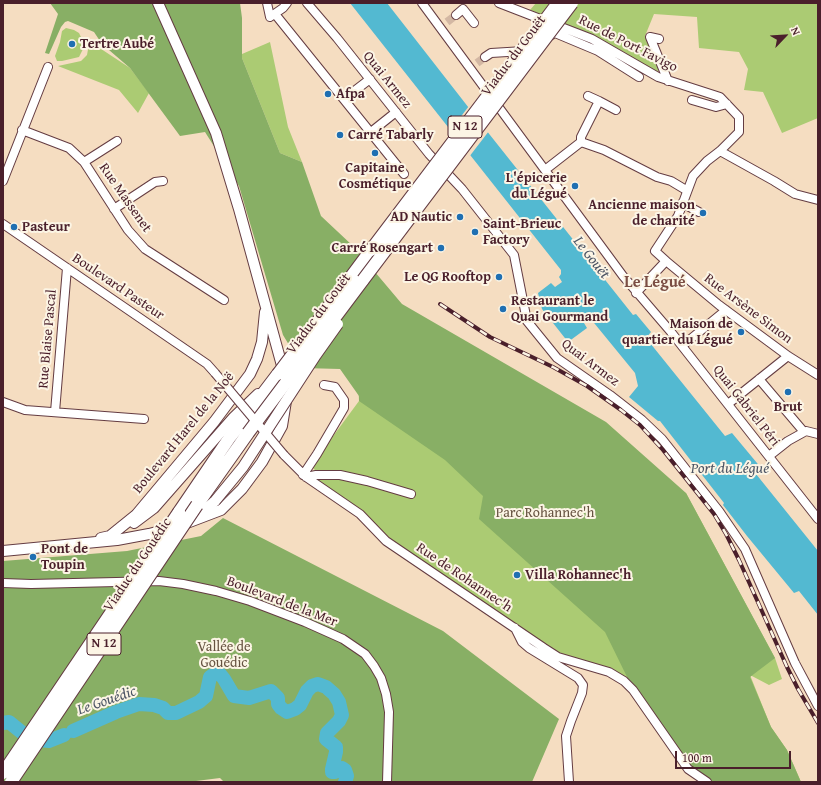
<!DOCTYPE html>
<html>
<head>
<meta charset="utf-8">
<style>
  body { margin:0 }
  #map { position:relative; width:821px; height:785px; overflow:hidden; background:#f5ddc1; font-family:"Gentium Book Plus",serif }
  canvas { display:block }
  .frame { position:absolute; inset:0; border:4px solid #4a1f2b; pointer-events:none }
  .north { position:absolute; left:765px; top:16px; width:40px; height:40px; -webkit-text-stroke:3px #fcf5e5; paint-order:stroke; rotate:65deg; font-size:11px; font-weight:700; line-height:16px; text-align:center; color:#4a1f2b }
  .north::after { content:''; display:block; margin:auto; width:14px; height:18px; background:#4a1f2b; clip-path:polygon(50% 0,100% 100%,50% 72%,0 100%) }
  .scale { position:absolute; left:675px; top:751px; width:116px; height:18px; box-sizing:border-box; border:2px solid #4a1f2b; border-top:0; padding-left:5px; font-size:12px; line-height:14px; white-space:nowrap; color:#4a1f2b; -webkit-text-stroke:3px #fcf5e5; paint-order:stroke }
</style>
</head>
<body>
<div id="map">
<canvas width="821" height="785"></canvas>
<div class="frame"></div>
<div class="north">N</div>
<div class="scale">100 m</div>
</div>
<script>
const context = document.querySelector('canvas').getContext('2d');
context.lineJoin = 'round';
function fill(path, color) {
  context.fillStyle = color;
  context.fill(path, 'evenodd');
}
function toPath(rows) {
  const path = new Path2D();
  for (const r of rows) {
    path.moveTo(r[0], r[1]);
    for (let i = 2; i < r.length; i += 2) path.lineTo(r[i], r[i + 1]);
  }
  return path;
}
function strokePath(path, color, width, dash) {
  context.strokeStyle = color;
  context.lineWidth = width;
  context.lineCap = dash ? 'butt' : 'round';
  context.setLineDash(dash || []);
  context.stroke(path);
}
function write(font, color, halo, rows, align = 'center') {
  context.font = font + ' "Gentium Book Plus",serif';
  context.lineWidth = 4;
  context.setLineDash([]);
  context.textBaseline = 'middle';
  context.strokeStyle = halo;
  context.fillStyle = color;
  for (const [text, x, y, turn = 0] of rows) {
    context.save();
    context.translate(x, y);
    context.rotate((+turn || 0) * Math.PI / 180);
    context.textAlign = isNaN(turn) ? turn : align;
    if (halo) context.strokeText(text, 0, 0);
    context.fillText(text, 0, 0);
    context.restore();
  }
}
fill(toPath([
  [536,3,818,3,818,118,782,133,763,92,744,90,748,69,739,52,699,48,697,17,654,14,645,36,659,70,655,73,624,52,594,36,530,10],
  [66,28,74,30,79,33,82,39,83,49,79,57,62,61,57,61,55,56,60,42,62,31],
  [270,42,288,127,302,162,280,153,242,58,242,54],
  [92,43,130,68,149,93,138,113,119,90,58,66,81,61,87,55,89,44],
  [358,381,686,493,775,658,782,679,769,685,750,675,771,727,787,750,801,782,713,782,630,683,622,675,613,669,584,663,556,653,391,541,360,509,316,480,316,471,311,466,359,401]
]), '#abcb73');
fill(toPath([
  [50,3,240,3,242,18,242,58,280,153,302,162,321,216,353,246,402,304,606,422,686,493,775,658,750,677,771,727,787,750,801,782,713,782,691,768,630,683,605,632,479,519,483,496,445,460,359,401,359,396,340,369,303,368,283,335,239,186,205,132,180,136,130,68,102,44,94,32,68,21,65,22,61,27,49,54,45,53,58,14],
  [223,518,443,631,559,719,532,782,224,782,220,778,188,782,3,782,3,561,127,551,201,536]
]), '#88af65');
fill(toPath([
  [350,3,387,3,490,135,633,315,636,314,651,332,646,338,725,436,732,433,762,469,756,474,818,551,818,615,799,591,794,593,747,536,723,505,724,503,660,421,658,421,629,397,638,386,635,373,590,318,584,323,587,328,568,342,542,309,538,293,551,283,555,287,562,282,559,277,561,274,561,270]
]), '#53b9d1');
fill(toPath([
  [469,106,489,131,469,157,449,132]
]), '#f5ddc1');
strokePath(toPath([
  [3,723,9,722,30,739,49,741,64,735],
  [73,731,116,712,139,704,154,705,163,708,168,713,176,713,199,702,206,696,210,677,216,673,220,674,224,679,234,696,249,698,271,691,278,698,278,704,281,708,287,712,295,709,300,705,307,691,312,686,318,684,326,687,334,694,339,702,342,715,339,721,327,733,326,739,336,747,336,752,332,769,332,772,335,772,342,768,345,770,347,776,345,782]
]), '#53b9d1', 14);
strokePath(toPath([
  [447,22,456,15],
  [477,63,485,57]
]), '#d3b7a3', 8, [8, 4]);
const minor = toPath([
  [267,3,270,17,283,8,287,3],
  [307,3,337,38,429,154,462,189,514,255,527,321,557,358,610,395,642,420,662,439,719,511,745,549,795,663,818,706],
  [422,3,623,276,671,332,818,519],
  [499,3,592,39,658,77,720,97,739,117,739,132,720,151,707,161,693,176,678,216,655,251,666,261,719,305,788,356,818,375],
  [275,14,404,174],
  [456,15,463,9,474,23],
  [548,37,555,33,598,51,639,77],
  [659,39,650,37,668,81],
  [485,57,491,53,524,51],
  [588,96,599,101],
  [344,99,370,79],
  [692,100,716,107,727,104],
  [22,130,69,148,84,162,128,230,145,249,224,300],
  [371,132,396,112],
  [581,142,604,150,657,177,671,181,686,190],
  [581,142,581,137,599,101,616,110],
  [720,151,774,181,795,194,818,200],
  [84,162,117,141],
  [545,170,581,142],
  [3,181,48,67],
  [682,203,699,212],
  [114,209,155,182,163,181],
  [3,224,207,364,215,373],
  [636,293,666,261],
  [682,346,726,310],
  [759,379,804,432],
  [3,402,25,410,144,419],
  [728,404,788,356],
  [55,412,67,268],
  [284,455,306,477,360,514,386,541,544,648,558,657,609,672,624,681,633,690,688,769,707,782],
  [769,456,788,441,806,431,818,434],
  [303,475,317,454,344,408,344,400,335,387,324,385],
  [306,477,316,475,340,475,367,481,411,494],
  [3,583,31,584,159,581,183,584,216,591,250,601,305,622,343,639,365,654,374,666,381,678,386,694,389,712,387,782],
  [515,628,522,642,529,648,578,678,583,685,582,693,571,721,566,736,569,782]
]);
const major = toPath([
  [158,3,216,133,239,209,284,373],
  [189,515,208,507,215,501],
  [134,523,154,508,234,417,258,394],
  [101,538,110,536,136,515,214,422,250,374,257,359,262,342,265,312],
  [3,551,117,540,149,534,179,526,221,510,242,489,262,462,282,426,286,401]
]);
const highway = toPath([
  [324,313,371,250],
  [333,320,363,280],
  [197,505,248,433],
  [179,512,230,437,278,374]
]);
strokePath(minor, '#643c42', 10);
strokePath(major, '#643c42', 12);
strokePath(highway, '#643c42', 14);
strokePath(minor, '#fff', 8);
strokePath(major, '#fff', 10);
strokePath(highway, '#fff', 12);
const rail = toPath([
  [440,304,490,337,553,367,587,386,621,410,640,425,663,450,714,514,726,534,739,560,787,667,798,689,818,723]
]);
strokePath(rail, '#4a1f2b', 4);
strokePath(rail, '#fcf5e5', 2.5, [8]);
const minorBridge = toPath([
  [215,373,284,455]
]);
const majorBridge = toPath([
  [215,501,243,467,316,355,338,324]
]);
const highwayBridge = toPath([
  [371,250,558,3],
  [363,280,572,3],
  [278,374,324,313],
  [248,433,333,320],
  [3,773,179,512],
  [11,782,197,505]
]);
strokePath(minorBridge, '#643c42', 10, []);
strokePath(majorBridge, '#643c42', 12, []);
strokePath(highwayBridge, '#643c42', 14, []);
strokePath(minorBridge, '#fff', 8);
strokePath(majorBridge, '#fff', 10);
strokePath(highwayBridge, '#fff', 12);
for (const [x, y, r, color] of [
  [72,44,4,"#1f6fb2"],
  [328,94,4,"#1f6fb2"],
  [340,135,4,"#1f6fb2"],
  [375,153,4,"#1f6fb2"],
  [575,186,4,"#1f6fb2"],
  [703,213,4,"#1f6fb2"],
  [460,217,4,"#1f6fb2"],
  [14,227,4,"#1f6fb2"],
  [475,232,4,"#1f6fb2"],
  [441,248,4,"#1f6fb2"],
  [499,277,4,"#1f6fb2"],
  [503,309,4,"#1f6fb2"],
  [741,332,4,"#1f6fb2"],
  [788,392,4,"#1f6fb2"],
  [33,557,4,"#1f6fb2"],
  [517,575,4,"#1f6fb2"]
]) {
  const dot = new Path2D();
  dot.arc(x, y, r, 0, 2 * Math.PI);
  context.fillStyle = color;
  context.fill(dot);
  strokePath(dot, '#fcf5e5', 1.5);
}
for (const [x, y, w] of [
  [465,127,34],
  [104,644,34]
]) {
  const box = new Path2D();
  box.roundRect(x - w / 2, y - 11, w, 22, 3);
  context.fillStyle = '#fcf5e5';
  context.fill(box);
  strokePath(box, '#4a1f2b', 1);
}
write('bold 13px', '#4a1f2b', null, [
  ["N 12",465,127],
  ["N 12",104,644]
]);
write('bold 14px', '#4a1f2b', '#fcf5e5', [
  ["Tertre Aubé",80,44],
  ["Afpa",336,94],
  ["Carré Tabarly",348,135],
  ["Capitaine",375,168,"center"],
  ["Cosmétique",375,184,"center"],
  ["L'épicerie",567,178,"right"],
  ["du Légué",567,194,"right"],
  ["Ancienne maison",695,205,"right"],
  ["de charité",695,221,"right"],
  ["AD Nautic",452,217,"right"],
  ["Saint-Brieuc",483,224],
  ["Factory",483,240],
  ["Pasteur",22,227],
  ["Carré Rosengart",433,248,"right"],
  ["Le QG Rooftop",491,277,"right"],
  ["Restaurant le",511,301],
  ["Quai Gourmand",511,317],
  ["Maison de",733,324,"right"],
  ["quartier du Légué",733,340,"right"],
  ["Brut",788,407,"center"],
  ["Pont de",41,549],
  ["Toupin",41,565],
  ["Villa Rohannec'h",525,575]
], 'left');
write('14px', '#4a1f2b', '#fcf5e5', [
  ["Rue de Port Favigo",628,44,27],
  ["Viaduc du Gouët",514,56,-53],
  ["Quai Armez",387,80,51],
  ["Rue Massenet",125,198,55],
  ["Boulevard Pasteur",118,287,34],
  ["Rue Arsène Simon",748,309,37],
  ["Viaduc du Gouët",319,314,-53],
  ["Rue Blaise Pascal",48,339,-85],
  ["Quai Armez",590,363,37],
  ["Quai Gabriel Péri",746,406,52],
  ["Boulevard Harel de la Noë",184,433,-51],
  ["Viaduc du Gouédic",138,565,-56],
  ["Rue de Rohannec'h",464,578,34],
  ["Boulevard de la Mer",282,602,21]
]);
write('14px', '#675341', '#fcf5e5', [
  ["Parc Rohannec'h",545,513],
  ["Vallée de",224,647],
  ["Gouédic",224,663]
]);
write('italic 15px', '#4d5565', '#fcf5e5', [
  ["Le Gouët",591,258,52],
  ["Port du Légué",730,469],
  ["Le Gouédic",107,701,-19]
]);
write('bold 16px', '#7b4e44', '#fcf5e5', [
  ["Le Légué",655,283]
]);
</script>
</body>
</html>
